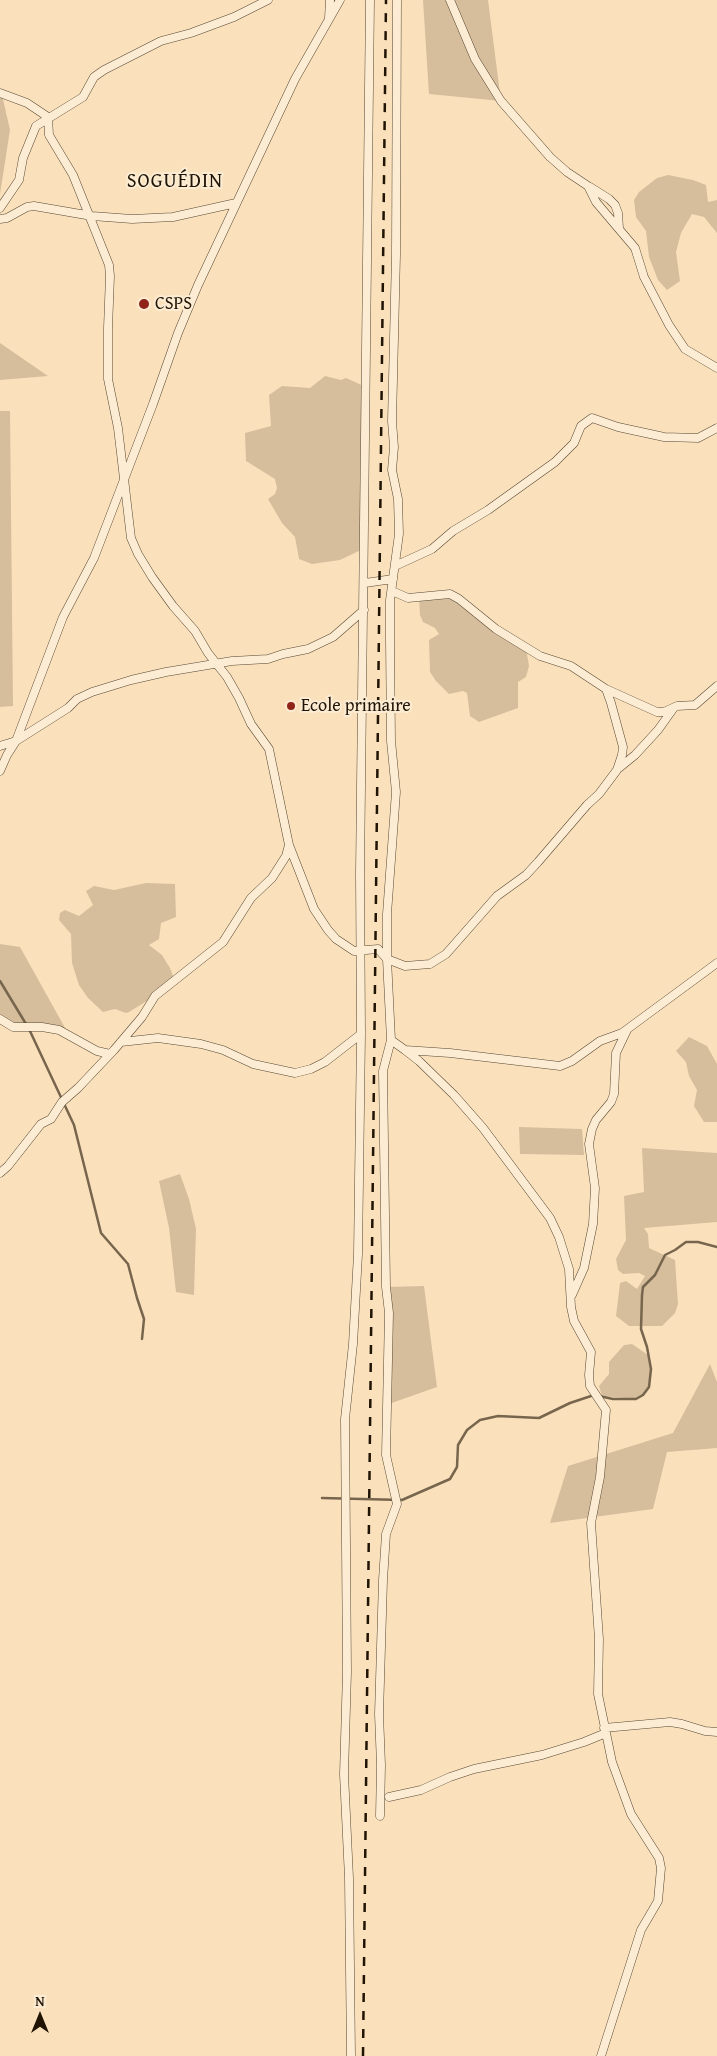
<!DOCTYPE html>
<html>
<head>
<meta charset="utf-8">
<style>
  body { margin:0 }
  #map { position:relative; width:717px; height:2056px; overflow:hidden; background:#fbe1bb; font-family:"Gentium Book Plus",serif }
  canvas { display:block }
  .north { position:absolute; left:15px; top:1991px; width:50px; height:50px; -webkit-text-stroke:4px #fcecd3; paint-order:stroke; rotate:0deg; font-size:14px; font-weight:700; line-height:20px; text-align:center; color:#201405 }
  .north::after { content:''; display:block; margin:auto; width:18px; height:22px; background:#201405; clip-path:polygon(50% 0,100% 100%,50% 72%,0 100%) }
</style>
</head>
<body>
<div id="map">
<canvas width="717" height="2056"></canvas>
<div class="north">N</div>
</div>
<script>
const context = document.querySelector('canvas').getContext('2d');
context.lineJoin = 'round';
function fill(path, color) {
  context.fillStyle = color;
  context.fill(path, 'evenodd');
}
function toPath(rows) {
  const path = new Path2D();
  for (const r of rows) {
    path.moveTo(r[0], r[1]);
    for (let i = 2; i < r.length; i += 2) path.lineTo(r[i], r[i + 1]);
  }
  return path;
}
function strokePath(path, color, width, dash) {
  context.strokeStyle = color;
  context.lineWidth = width;
  context.lineCap = dash ? 'butt' : 'round';
  context.setLineDash(dash || []);
  context.stroke(path);
}
function write(font, color, halo, rows, align = 'center') {
  context.font = font + ' "Gentium Book Plus",serif';
  context.lineWidth = 4;
  context.setLineDash([]);
  context.textBaseline = 'middle';
  context.strokeStyle = halo;
  context.fillStyle = color;
  for (const [text, x, y, turn = 0] of rows) {
    context.save();
    context.translate(x, y);
    context.rotate((+turn || 0) * Math.PI / 180);
    context.textAlign = isNaN(turn) ? turn : align;
    if (halo) context.strokeText(text, 0, 0);
    context.fillText(text, 0, 0);
    context.restore();
  }
}
fill(toPath([
  [423,0,488,0,501,101,429,94],
  [0,94,2,95,10,130,0,194],
  [668,175,693,180,706,185,708,202,717,200,717,233,704,217,692,214,681,233,676,252,680,281,667,290,658,280,649,257,646,231,636,217,634,200,639,192,657,178],
  [0,343,48,376,0,380],
  [325,376,341,380,346,378,366,387,365,548,340,560,312,564,299,559,295,537,282,523,268,499,275,494,277,488,275,479,246,461,245,433,271,426,269,395,282,386,310,388],
  [0,411,10,411,13,706,0,707],
  [450,594,526,648,529,666,526,677,518,682,518,708,479,722,470,716,467,693,463,691,449,694,436,681,430,672,429,640,439,634,435,628,423,622,420,615,419,597],
  [146,883,175,884,176,917,161,923,159,939,149,945,162,955,170,968,175,981,155,996,129,1012,126,1013,115,1009,103,1012,88,998,79,985,72,963,71,934,59,920,60,913,65,910,79,916,93,905,86,891,94,886,114,890],
  [0,944,20,947,69,1035,59,1030,13,1027,0,1019],
  [689,1037,707,1046,717,1064,717,1122,704,1122,694,1106,697,1090,689,1076,686,1062,676,1051],
  [519,1127,582,1129,584,1155,520,1154],
  [642,1148,717,1153,717,1222,644,1228,648,1234,649,1248,675,1260,678,1304,675,1313,662,1326,629,1326,616,1316,620,1283,626,1281,637,1289,645,1276,639,1273,623,1274,618,1270,616,1259,626,1240,624,1196,644,1192],
  [180,1174,189,1199,196,1229,194,1295,176,1292,169,1228,159,1181],
  [424,1286,437,1387,386,1405,386,1287],
  [632,1344,648,1355,651,1369,649,1387,643,1395,636,1399,602,1396,599,1386,609,1374,609,1362,624,1345],
  [710,1364,717,1382,717,1448,667,1452,653,1509,550,1523,568,1466,673,1433]
]), '#d6be9c');
strokePath(toPath([
  [0,981,26,1024],
  [29,1029,74,1125,101,1233,128,1264,137,1298,144,1319,142,1339],
  [599,1396,613,1399,636,1399,643,1395,649,1387,651,1369,647,1347,641,1329,642,1295,643,1287,655,1275,665,1255,675,1250,686,1242,698,1242,717,1247],
  [322,1498,402,1500,450,1479,457,1467,458,1445,467,1430,480,1420,498,1416,539,1418,570,1403,594,1395]
]), '#77654d', 2.5);
const minor = toPath([
  [397,0,396,255,392,421,394,447,392,470,398,499,399,534,390,600,390,639,391,741,396,792,387,914,387,959,391,1040,405,1050,450,1053,560,1066,572,1061,600,1041,622,1033,717,963],
  [450,0,475,59,501,101,550,157,567,172,588,186,596,202,635,248,644,277,669,325,685,349,717,368],
  [329,18,330,0],
  [0,93,27,103,48,117,49,135,73,175,109,265,110,276,108,328,108,379,118,428,131,538,138,554,152,577,173,606,195,631,208,653,227,677,239,698,251,724,269,749,289,845,314,909,328,930,336,939,354,951,378,949,387,959,405,966,430,964,446,954,497,896,526,875,538,862,587,805,599,794,617,770,622,755,623,747,611,703,606,689],
  [590,187,609,199,615,205,618,213,619,228],
  [0,208,19,180,23,158,36,126,83,97,94,77,104,70,161,41,191,33,234,17,268,0],
  [0,219,7,218,27,207,34,206,92,216,132,219,173,217,236,203],
  [395,566,432,549,453,531,488,510,555,462,574,443,581,426,592,418,618,427,664,437,698,438,717,428],
  [365,583,393,579],
  [392,591,408,598,450,594,459,599,496,629,540,656,571,666,606,689,657,712,664,712,677,706,695,705,717,686],
  [0,746,16,741,68,708,77,699,92,692,131,680,166,672,232,661,268,659,283,654,308,649,333,637,364,610],
  [619,768,635,755,658,730,673,709],
  [0,771,7,755,16,741,63,617,94,558,153,404,178,333,198,285,295,79,340,0],
  [0,1019,13,1027,42,1027,59,1030,97,1051,110,1054],
  [121,1042,158,1038,201,1044,223,1050,253,1064,295,1073,311,1069,325,1062,361,1034],
  [405,1050,419,1061,454,1095,483,1128,550,1218,559,1237,569,1269,571,1307,574,1321,591,1352,589,1375,590,1386,606,1410,600,1477,591,1523,599,1639,598,1694,612,1762,631,1814,659,1858,661,1868,658,1901,641,1930,601,2056],
  [0,1173,8,1166,41,1124,51,1119,62,1102,78,1088,114,1050,142,1017,155,996,223,942,251,898,272,878,286,856,289,845],
  [572,1295,584,1268,593,1224,595,1188,589,1144,592,1129,596,1120,611,1102,614,1094,616,1053,627,1030],
  [604,1728,670,1722,682,1724,705,1731,717,1732],
  [389,1797,421,1790,450,1777,474,1769,542,1755,584,1742,606,1733],
  [380,1816,381,1765,379,1714,383,1580,386,1534,397,1504,386,1455,389,1313,386,1287,383,1071,391,1040],
  [351,2056,349,1878,344,1774,347,1672,345,1419,353,1344,358,1254,361,1034,360,874,370,0]
]);
strokePath(minor, '#574732', 9);
strokePath(minor, '#fcecd3', 8);
strokePath(toPath([
  [363,2056,386,0]
]), '#201405', 2.5, [9, 9]);
for (const [x, y, r, color] of [
  [144,304,6,"#8f2418"],
  [291,706,5,"#8f2418"]
]) {
  const dot = new Path2D();
  dot.arc(x, y, r, 0, 2 * Math.PI);
  context.fillStyle = color;
  context.fill(dot);
  strokePath(dot, '#fcecd3', 2);
}
write('18px', '#201405', '#fcecd3', [
  ["CSPS",155,304],
  ["Ecole primaire",301,706]
], 'left');
context.letterSpacing = '1px';
write('20px', '#201405', '#fcecd3', [
  ["SOGUÉDIN",175,182]
]);
context.letterSpacing = '0px';
</script>
</body>
</html>
